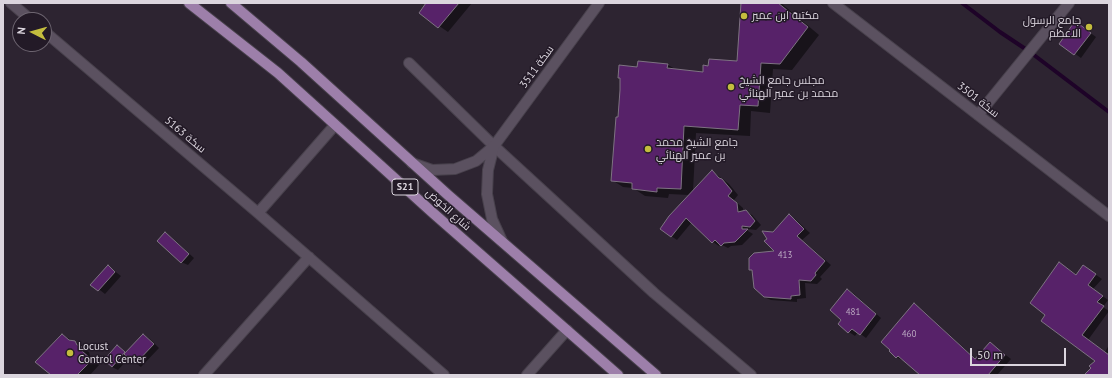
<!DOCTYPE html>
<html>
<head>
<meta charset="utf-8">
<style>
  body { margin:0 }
  #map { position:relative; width:1112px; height:378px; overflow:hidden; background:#2d2431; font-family:"PT Sans",sans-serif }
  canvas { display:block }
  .frame { position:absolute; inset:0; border:4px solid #dbd5de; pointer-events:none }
  .north { position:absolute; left:12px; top:12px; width:40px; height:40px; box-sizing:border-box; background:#231a27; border:1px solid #6d6570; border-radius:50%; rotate:276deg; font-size:11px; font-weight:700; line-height:16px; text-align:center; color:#dbd5de }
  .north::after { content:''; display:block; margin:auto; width:14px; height:18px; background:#c4bd3e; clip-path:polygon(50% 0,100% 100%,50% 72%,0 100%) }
  .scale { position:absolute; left:970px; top:348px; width:96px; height:18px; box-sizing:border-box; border:2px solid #dbd5de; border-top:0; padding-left:5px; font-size:12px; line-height:14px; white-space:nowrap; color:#dbd5de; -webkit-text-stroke:3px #231a27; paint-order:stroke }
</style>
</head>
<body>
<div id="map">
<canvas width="1112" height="378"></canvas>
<div class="frame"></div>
<div class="north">N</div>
<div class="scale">50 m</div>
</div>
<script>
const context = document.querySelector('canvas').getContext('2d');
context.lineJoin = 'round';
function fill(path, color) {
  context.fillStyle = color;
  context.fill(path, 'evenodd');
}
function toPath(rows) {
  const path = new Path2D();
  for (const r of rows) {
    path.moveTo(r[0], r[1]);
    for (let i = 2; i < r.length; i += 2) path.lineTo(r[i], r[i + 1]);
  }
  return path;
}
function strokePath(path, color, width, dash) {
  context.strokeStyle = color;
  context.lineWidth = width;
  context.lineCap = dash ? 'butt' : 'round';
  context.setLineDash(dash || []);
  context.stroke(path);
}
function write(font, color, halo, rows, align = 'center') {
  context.font = font + ' "PT Sans",Cairo,sans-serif';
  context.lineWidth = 3;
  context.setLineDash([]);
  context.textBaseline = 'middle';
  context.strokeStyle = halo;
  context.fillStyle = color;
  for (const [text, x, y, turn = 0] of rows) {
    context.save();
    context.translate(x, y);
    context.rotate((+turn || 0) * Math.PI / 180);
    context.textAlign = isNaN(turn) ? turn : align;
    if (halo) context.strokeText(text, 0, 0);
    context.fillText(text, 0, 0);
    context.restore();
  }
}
fill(toPath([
  [428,3,472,3,448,32,420,13],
  [742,3,781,3,819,35,792,70,773,69,770,113,751,111,750,136,696,133,693,191,712,171,729,184,738,195,734,200,743,208,743,212,745,211,752,215,761,225,756,230,747,229,748,231,753,234,742,245,731,246,728,248,720,244,719,246,713,242,692,222,677,240,671,236,689,195,669,194,668,198,645,196,633,188,623,187,612,180,619,118,621,79,619,78,638,68,668,65,677,70,704,73,709,67,738,62],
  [1081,26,1096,37,1081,58,1060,43],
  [789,215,795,219,810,233,802,240,831,265,820,277,822,279,817,284,805,283,806,298,797,299,797,302,771,300,764,297,753,271,750,269,777,252,773,233],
  [165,234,171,237,194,258,188,265,181,262],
  [108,266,121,276,105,294,92,284],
  [1066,267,1077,275,1089,270,1102,279,1093,289,1108,300,1103,307,1109,311,1088,340,1105,352,1109,345,1109,375,1090,375,1096,361,1046,315],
  [848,290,854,294,881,318,866,338,858,332,855,336,849,332,843,320],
  [914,305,920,308,976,359,990,343,1011,359,997,375,922,375,904,359,902,360,896,357],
  [62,335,83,346,85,350,89,352,90,356,99,365,90,375,52,375],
  [144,335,150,339,159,348,141,367,129,358,118,370,112,367,117,346,127,353]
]), '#0007');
strokePath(toPath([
  [962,3,1000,32,1030,52,1109,112]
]), '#1e0328', 4);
const building = toPath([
  [426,3,459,3,438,28,419,13,426,3],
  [741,3,778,3,808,27,780,64,761,63,758,106,740,105,738,130,684,126,681,189,657,188,657,192,632,189,632,183,611,181,616,117,618,117,620,90,620,78,618,78,619,65,637,67,638,61,668,64,667,68,703,72,703,65,708,66,709,59,737,61,741,3],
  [1075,21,1091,33,1074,55,1059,44,1075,21],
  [712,170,719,178,722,179,732,191,728,196,737,203,738,212,746,210,755,221,750,227,742,226,742,229,748,229,735,242,724,243,721,246,715,240,712,243,686,218,671,237,660,229,669,216,712,170],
  [789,214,804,229,797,236,825,261,815,273,816,275,811,281,799,280,800,295,791,296,791,299,764,297,754,288,752,270,749,270,749,258,754,253,774,251,764,241,767,239,762,231,773,232,789,214],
  [165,232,189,254,181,263,157,241,165,232],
  [1059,262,1076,275,1083,265,1096,274,1088,285,1103,296,1097,302,1104,306,1082,335,1109,355,1109,375,1084,375,1091,368,1089,366,1095,361,1041,321,1045,315,1030,303,1059,262],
  [108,265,115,272,98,291,90,285,108,265],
  [847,289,876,314,860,335,852,329,848,333,838,324,841,320,830,310,847,289],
  [914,303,975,359,990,342,1005,355,988,375,920,375,898,356,896,358,889,351,890,350,881,342,914,303],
  [62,334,69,340,75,341,77,345,81,346,82,351,92,360,77,375,51,375,35,362,62,334],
  [143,334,154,344,135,364,124,354,143,334],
  [117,345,125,352,112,367,104,360,117,345]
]);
fill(building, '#572269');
strokePath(building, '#7e7382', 1);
const minor = toPath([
  [833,3,1109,216],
  [409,63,494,146,654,293,751,375],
  [978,115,1069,3]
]);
const tertiary = toPath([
  [11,3,31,20],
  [44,31,258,213,444,375],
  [494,146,488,170,487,194,492,219,502,241],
  [412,163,432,170,455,169,476,161,494,146,599,3],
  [258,213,335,125],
  [204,375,309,257],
  [527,375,567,330]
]);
const primary = toPath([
  [189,3,278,73,433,213,618,375],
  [231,3,301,62,448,195,656,375]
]);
strokePath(minor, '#48414c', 12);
strokePath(tertiary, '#48414c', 12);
strokePath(primary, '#48414c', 12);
strokePath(minor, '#5b5160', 10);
strokePath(tertiary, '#5b5160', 10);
strokePath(primary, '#9d7faa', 10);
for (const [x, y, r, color] of [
  [744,16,4,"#c4bd3e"],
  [1089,27,4,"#c4bd3e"],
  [731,87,4,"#c4bd3e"],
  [648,149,4,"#c4bd3e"],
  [70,353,4,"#c4bd3e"]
]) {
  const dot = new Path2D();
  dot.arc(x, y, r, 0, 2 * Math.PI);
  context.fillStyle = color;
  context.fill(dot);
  strokePath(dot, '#231a27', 1.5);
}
write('9px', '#baa8c1', null, [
  ["413",785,255],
  ["481",853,312],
  ["460",909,334]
]);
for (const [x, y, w] of [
  [405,187,26]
]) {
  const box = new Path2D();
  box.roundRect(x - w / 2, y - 8, w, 16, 3);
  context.fillStyle = '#231a27';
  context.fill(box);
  strokePath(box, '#dbd5de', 1);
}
write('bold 10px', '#dbd5de', null, [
  ["S21",405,187]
]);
write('11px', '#dbd5de', '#231a27', [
  ["مكتبة ابن عمير",752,16],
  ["جامع الرسول",1081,21,"right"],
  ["الاعظم",1081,34,"right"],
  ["مجلس جامع الشيخ",739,81],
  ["محمد بن عمير الهنائي",739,94],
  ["جامع الشيخ محمد",656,143],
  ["بن عمير الهنائي",656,156],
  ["Locust",78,347],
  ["Control Center",78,360]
], 'left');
write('11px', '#dbd5de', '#231a27', [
  ["سكة 3511",537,67,-54],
  ["سكة 3501",978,100,38],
  ["سكة 5163",185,135,40],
  ["شارع الخوض",448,210,42]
]);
</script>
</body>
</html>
